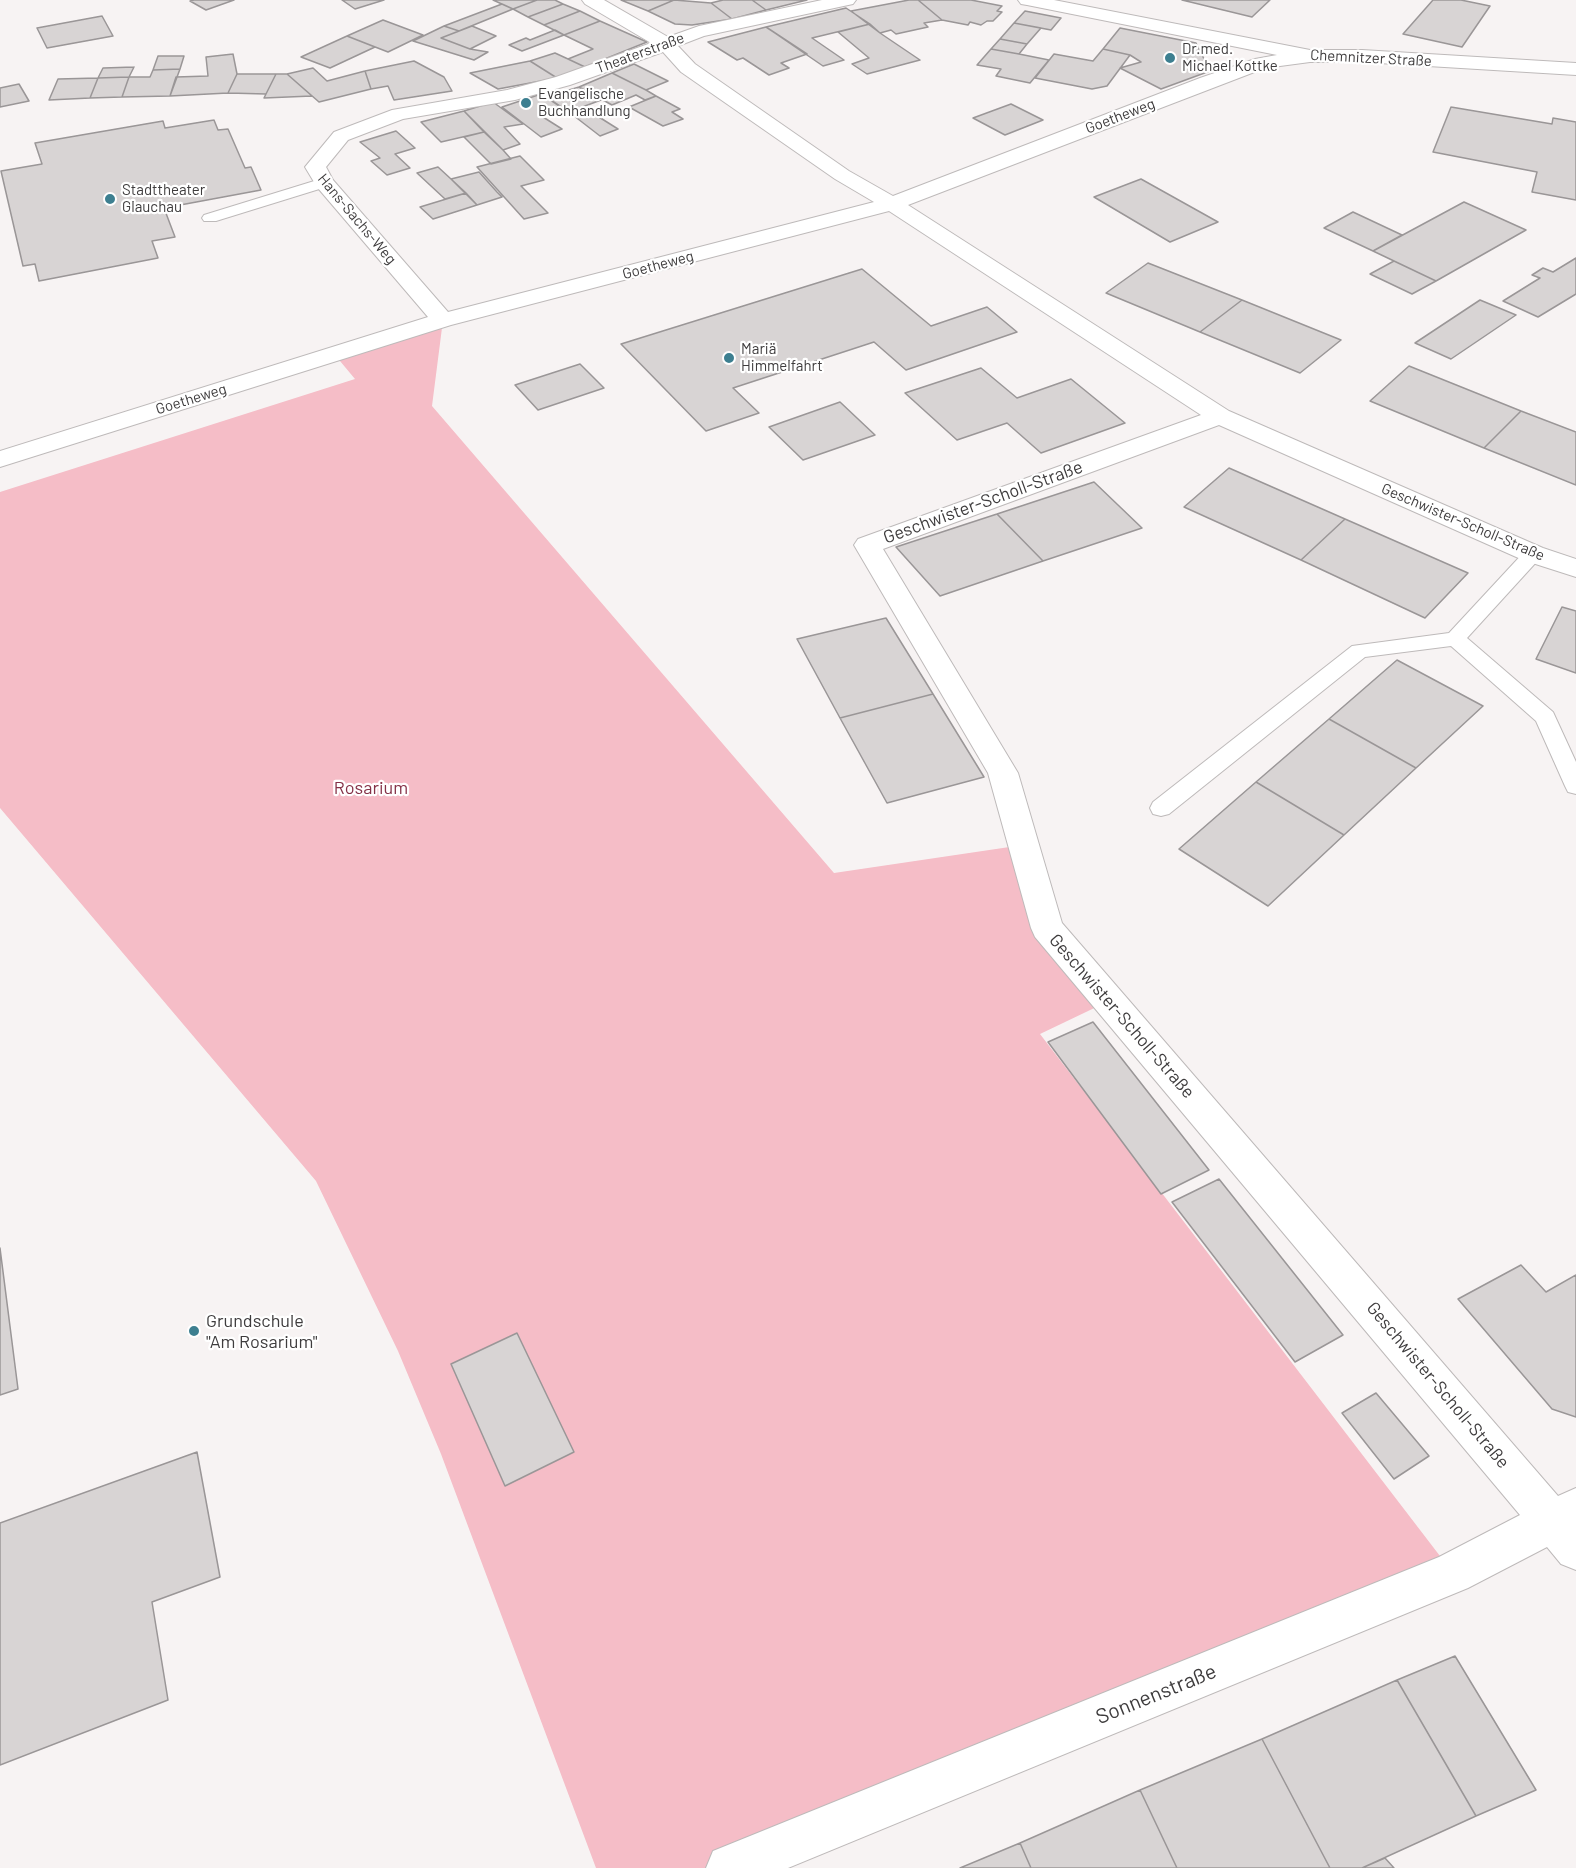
<!DOCTYPE html>
<html>
<head>
<meta charset="utf-8">
<style>
  body { margin:0 }
  canvas { display:block; background:#f7f3f3 }
</style>
</head>
<body>
<canvas width="1576" height="1868"></canvas>
<script>
const context = document.querySelector('canvas').getContext('2d');
context.lineJoin = 'round';
function fill(path, color) {
  context.fillStyle = color;
  context.fill(path, 'evenodd');
}
function toPath(rows) {
  const path = new Path2D();
  for (const r of rows) {
    path.moveTo(r[0], r[1]);
    for (let i = 2; i < r.length; i += 2) path.lineTo(r[i], r[i + 1]);
  }
  return path;
}
function strokePath(path, color, width, dash) {
  context.strokeStyle = color;
  context.lineWidth = width;
  context.lineCap = dash ? 'butt' : 'round';
  context.setLineDash(dash || []);
  context.stroke(path);
}
function write(font, color, halo, rows, align = 'center') {
  context.font = font + ' Barlow,sans-serif';
  context.lineWidth = 4.5;
  context.setLineDash([]);
  context.textBaseline = 'middle';
  context.strokeStyle = halo;
  context.fillStyle = color;
  for (const [text, x, y, turn = 0] of rows) {
    context.save();
    context.translate(x, y);
    context.rotate((+turn || 0) * Math.PI / 180);
    context.textAlign = isNaN(turn) ? turn : align;
    if (halo) context.strokeText(text, 0, 0);
    context.fillText(text, 0, 0);
    context.restore();
  }
}
fill(toPath([
  [443,320,432,406,834,873,1023,845,1047,928,1109,1001,1040,1034,1453,1573,730,1868,596,1868,441,1454,398,1351,316,1181,0,808,0,492,355,379,335,355]
]), '#f5bdc7');
const building = toPath([
  [194,0,234,0,206,10,190,1,194,0],
  [342,0,384,0,355,9,342,0],
  [493,0,537,0,513,9,493,0],
  [537,0,555,0,563,4,528,17,513,9,537,0],
  [621,0,674,0,648,11,621,0],
  [674,0,711,3,732,19,692,25,675,24,648,11,674,0],
  [723,0,752,0,766,10,732,19,711,3,723,0],
  [752,0,807,0,766,10,752,0],
  [909,0,918,0,942,20,924,23,928,27,896,34,891,30,880,33,851,11,909,0],
  [918,0,971,0,1002,6,997,11,1002,12,993,21,987,21,981,25,970,22,968,25,942,20,918,0],
  [1182,0,1270,0,1252,17,1182,0],
  [1433,0,1461,0,1490,6,1462,47,1403,34,1433,0],
  [502,4,513,9,459,31,444,26,502,4],
  [563,4,580,11,544,25,528,17,563,4],
  [846,8,870,24,812,38,844,60,823,66,766,27,846,8],
  [580,11,600,21,564,35,544,25,580,11],
  [1025,11,1061,18,1051,30,1014,23,1025,11],
  [102,16,113,36,47,48,37,28,102,16],
  [383,20,423,35,388,52,347,36,383,20],
  [600,21,647,42,585,67,568,59,593,49,564,35,600,21],
  [1014,23,1041,28,1027,44,1000,39,1014,23],
  [870,24,880,33,920,60,867,74,852,64,869,58,838,32,870,24],
  [444,26,459,31,441,38,470,49,488,52,474,60,413,41,444,26],
  [472,26,496,36,470,49,441,38,472,26],
  [766,27,807,54,781,63,789,68,769,75,743,58,737,60,708,42,766,27],
  [1120,28,1196,43,1210,71,1161,89,1120,68,1141,62,1130,55,1103,49,1120,28],
  [555,30,564,35,522,51,509,45,526,38,530,40,555,30],
  [347,36,375,47,330,68,301,57,347,36],
  [1000,39,1027,44,1019,54,991,49,1000,39],
  [991,49,1019,54,1049,60,1030,83,996,76,1001,69,977,65,991,49],
  [1103,49,1130,55,1107,86,1092,89,1035,78,1054,54,1093,61,1103,49],
  [555,53,568,59,585,67,557,78,530,61,555,53],
  [233,54,237,74,228,93,170,96,176,77,208,76,206,57,233,54],
  [158,56,184,56,180,69,153,70,158,56],
  [414,61,444,77,452,91,394,100,388,86,371,89,365,71,414,61],
  [530,61,557,78,498,89,470,73,530,61],
  [634,64,668,81,646,90,612,73,634,64],
  [134,67,129,77,98,78,103,68,134,67],
  [313,68,327,81,365,71,371,89,319,102,287,74,313,68],
  [180,69,170,96,122,97,129,77,150,77,153,70,180,69],
  [612,73,646,90,656,96,645,100,636,95,612,105,579,87,612,73],
  [237,74,276,74,266,94,228,93,237,74],
  [276,74,287,74,312,96,264,98,276,74],
  [129,77,122,97,90,98,98,78,129,77],
  [98,78,90,98,49,100,58,79,98,78],
  [19,84,29,101,0,107,0,88,19,84],
  [579,87,601,100,569,112,546,97,579,87],
  [541,94,565,110,543,117,562,129,541,137,502,107,541,94],
  [656,96,680,109,672,112,683,119,663,126,629,107,656,96],
  [493,102,523,124,504,127,520,144,503,150,464,111,493,102],
  [1011,104,1043,120,1005,135,973,118,1011,104],
  [583,107,618,129,600,136,569,112,583,107],
  [1451,107,1552,124,1553,118,1576,122,1576,200,1532,192,1537,172,1433,152,1451,107],
  [464,111,484,132,441,142,421,122,464,111],
  [214,120,218,130,228,129,245,168,251,167,261,190,164,208,175,237,152,241,158,258,39,281,35,264,23,266,1,171,42,164,35,143,163,121,165,128,214,120],
  [396,131,415,148,395,154,410,168,387,175,371,161,380,158,360,142,396,131],
  [484,132,503,150,511,159,491,164,464,137,484,132],
  [520,156,544,180,521,186,548,213,524,219,477,167,520,156],
  [438,167,451,179,466,193,445,199,417,173,438,167],
  [479,172,497,192,502,197,477,205,451,179,479,172],
  [1141,179,1218,222,1170,242,1094,197,1141,179],
  [466,193,477,205,433,219,420,207,466,193],
  [1464,202,1526,230,1436,281,1373,251,1464,202],
  [1353,212,1402,235,1373,251,1324,228,1353,212],
  [1576,258,1576,294,1538,317,1503,301,1540,278,1532,275,1543,268,1553,272,1576,258],
  [1394,261,1436,281,1412,294,1370,274,1394,261],
  [1148,263,1242,300,1200,332,1106,293,1148,263],
  [862,269,931,326,987,307,1017,332,906,370,874,342,733,388,759,413,706,431,621,344,862,269],
  [1242,300,1341,340,1300,373,1200,332,1242,300],
  [1480,300,1516,315,1451,359,1415,343,1480,300],
  [580,364,604,388,538,410,515,385,580,364],
  [1409,366,1521,411,1484,448,1370,401,1409,366],
  [981,368,1017,398,1071,379,1125,423,1041,453,1007,423,957,440,905,393,981,368],
  [840,402,875,435,803,460,769,427,840,402],
  [1521,411,1576,432,1576,485,1484,448,1521,411],
  [1229,468,1345,519,1301,560,1184,507,1229,468],
  [1094,482,1142,528,1043,561,997,514,1094,482],
  [997,514,1043,561,940,596,896,547,997,514],
  [1345,519,1468,573,1425,618,1301,560,1345,519],
  [1562,607,1576,611,1576,673,1536,659,1562,607],
  [886,618,933,694,840,718,797,639,886,618],
  [1397,660,1483,706,1416,768,1329,719,1397,660],
  [933,694,984,777,887,803,840,718,933,694],
  [1329,719,1416,768,1344,835,1256,782,1329,719],
  [1256,782,1344,835,1268,906,1179,849,1256,782],
  [1093,1022,1209,1170,1161,1194,1048,1042,1093,1022],
  [1219,1179,1343,1335,1295,1362,1172,1202,1219,1179],
  [0,1248,18,1389,0,1395,0,1248],
  [1521,1265,1546,1292,1576,1275,1576,1417,1552,1409,1458,1299,1521,1265],
  [517,1333,574,1452,505,1486,451,1364,517,1333],
  [1376,1393,1429,1456,1394,1479,1342,1413,1376,1393],
  [197,1452,220,1577,152,1602,168,1700,0,1765,0,1523,197,1452],
  [1455,1656,1536,1790,1476,1816,1397,1680,1455,1656],
  [1397,1680,1476,1816,1362,1868,1330,1868,1262,1739,1397,1680],
  [1262,1739,1330,1868,1177,1868,1140,1790,1262,1739],
  [1140,1790,1177,1868,1031,1868,1020,1843,1140,1790],
  [1020,1843,1031,1868,960,1868,1020,1843],
  [1385,1858,1394,1868,1362,1868,1385,1858]
]);
fill(building, '#d8d4d4');
strokePath(building, '#9a9697', 1.5);
const lane = toPath([
  [324,178,332,183,329,186,216,221,204,221,202,218,204,215,324,178],
  [1533,548,1540,550,1543,554,1540,558,1467,638,1553,712,1576,762,1576,794,1568,792,1565,786,1536,721,1451,646,1365,657,1169,814,1161,816,1153,814,1150,808,1153,802,1352,646,1449,633,1526,550,1533,548]
]);
const street = toPath([
  [582,0,604,0,668,37,699,26,822,0,856,0,853,4,704,36,678,46,695,64,849,171,893,196,1200,78,1255,59,1277,55,1027,5,1021,4,1018,0,1054,0,1310,50,1362,50,1576,63,1576,75,1362,62,1310,62,1265,68,908,205,1229,411,1543,548,1576,559,1576,577,1523,560,1219,425,883,549,1018,773,1062,923,1558,1496,1576,1488,1576,1570,1561,1564,1547,1547,1468,1588,788,1868,706,1868,713,1851,1439,1557,1520,1515,1035,937,1031,928,988,773,854,545,858,539,1201,415,889,211,451,325,0,467,0,451,428,317,317,187,305,167,334,132,392,110,507,90,556,77,651,43,585,4,582,0],
  [663,52,681,72,835,179,874,202,448,312,333,180,326,167,348,140,403,119,515,100,570,85,663,52]
]);
strokePath(lane, '#bebaba', 2);
strokePath(street, '#bebaba', 2);
fill(lane, '#fff');
fill(street, '#fff');
for (const [x, y, r, color] of [
  [1170,58,6,"#3d7f90"],
  [526,103,6,"#3d7f90"],
  [110,199,6,"#3d7f90"],
  [729,358,6,"#3d7f90"],
  [194,1331,6,"#3d7f90"]
]) {
  const dot = new Path2D();
  dot.arc(x, y, r, 0, 2 * Math.PI);
  context.fillStyle = color;
  context.fill(dot);
  strokePath(dot, '#fff', 2);
}
write('15px', '#3e3c3d', '#fff', [
  ["Dr.med.",1182,49],
  ["Michael Kottke",1182,66],
  ["Evangelische",538,94],
  ["Buchhandlung",538,111],
  ["Stadttheater",122,190],
  ["Glauchau",122,207],
  ["Mariä",741,349],
  ["Himmelfahrt",741,366]
], 'left');
write('15px', '#3e3c3d', '#fff', [
  ["Theaterstraße",640,53,-20],
  ["Chemnitzer Straße",1371,58,3],
  ["Goetheweg",1120,116,-21],
  ["Hans-Sachs-Weg",357,219,50],
  ["Goetheweg",658,265,-15],
  ["Goetheweg",191,399,-17],
  ["Geschwister-Scholl-Straße",1463,522,23]
]);
write('18px', '#3e3c3d', '#fff', [
  ["Geschwister-Scholl-Straße",983,502,-20],
  ["Geschwister-Scholl-Straße",1122,1016,49],
  ["Geschwister-Scholl-Straße",1438,1385,50]
]);
write('18px', '#843147', '#fff', [
  ["Rosarium",371,788]
]);
write('18px', '#3e3c3d', '#fff', [
  ["Grundschule",206,1321],
  ["\"Am Rosarium\"",206,1342]
], 'left');
write('21px', '#3e3c3d', '#fff', [
  ["Sonnenstraße",1156,1694,-22]
]);
</script>
</body>
</html>
